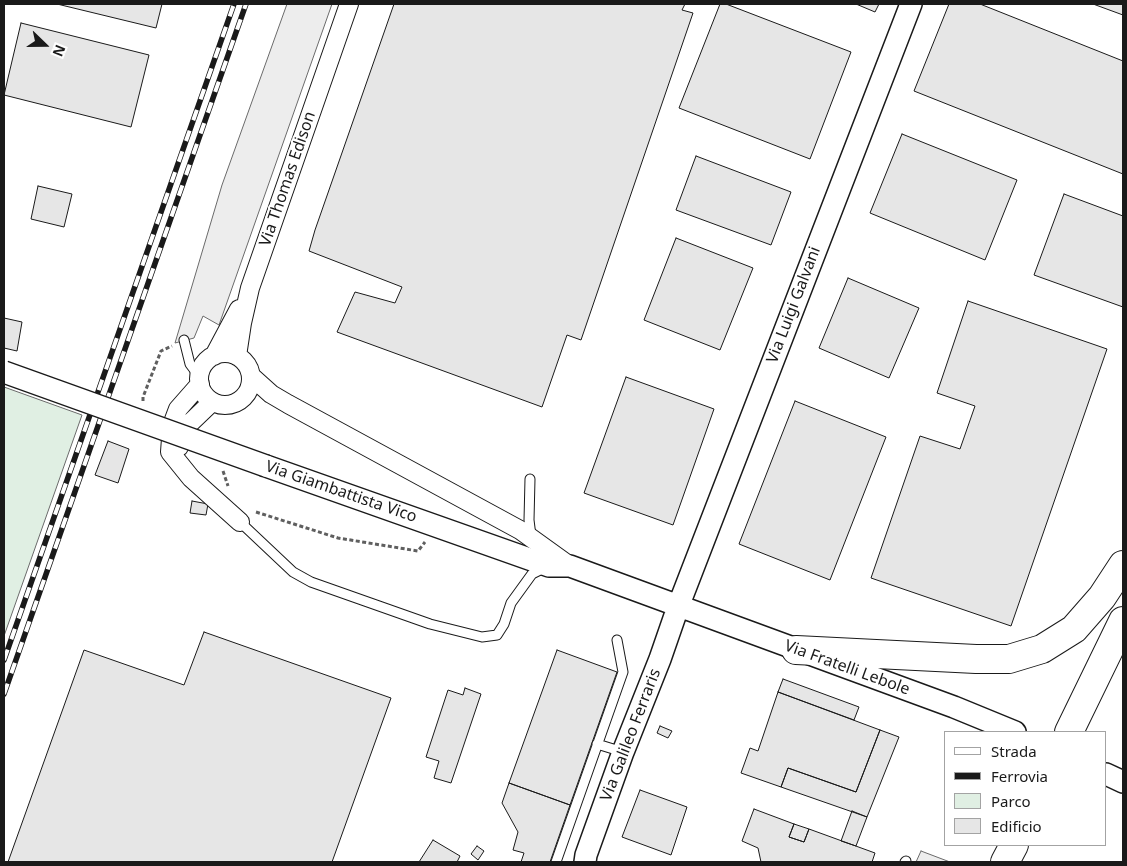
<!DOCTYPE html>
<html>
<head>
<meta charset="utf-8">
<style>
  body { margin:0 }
  #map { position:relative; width:1127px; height:866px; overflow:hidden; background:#fff; font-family:"Noto Sans",sans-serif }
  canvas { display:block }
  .frame { position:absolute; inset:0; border:5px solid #1a1a1a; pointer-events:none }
  .legend { position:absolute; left:944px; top:731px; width:162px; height:115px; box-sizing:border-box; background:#fff; border:1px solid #a3a3a3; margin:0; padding:6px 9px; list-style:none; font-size:15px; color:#1a1a1a }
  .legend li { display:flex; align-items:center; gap:10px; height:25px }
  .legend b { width:25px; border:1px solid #a3a3a3 }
  .north { position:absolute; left:20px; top:20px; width:50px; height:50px; -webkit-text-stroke:4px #fff; paint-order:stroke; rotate:112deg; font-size:14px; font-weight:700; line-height:20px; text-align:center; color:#1a1a1a }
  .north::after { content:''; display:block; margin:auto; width:18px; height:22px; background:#1a1a1a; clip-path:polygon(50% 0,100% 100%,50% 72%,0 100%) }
</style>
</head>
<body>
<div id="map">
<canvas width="1127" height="866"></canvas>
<div class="frame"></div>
<ul class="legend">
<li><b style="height:6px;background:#fff"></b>Strada</li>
<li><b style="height:6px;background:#1a1a1a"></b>Ferrovia</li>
<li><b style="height:14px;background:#e0efe3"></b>Parco</li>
<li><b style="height:14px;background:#e6e6e6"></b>Edificio</li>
</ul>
<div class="north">N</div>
</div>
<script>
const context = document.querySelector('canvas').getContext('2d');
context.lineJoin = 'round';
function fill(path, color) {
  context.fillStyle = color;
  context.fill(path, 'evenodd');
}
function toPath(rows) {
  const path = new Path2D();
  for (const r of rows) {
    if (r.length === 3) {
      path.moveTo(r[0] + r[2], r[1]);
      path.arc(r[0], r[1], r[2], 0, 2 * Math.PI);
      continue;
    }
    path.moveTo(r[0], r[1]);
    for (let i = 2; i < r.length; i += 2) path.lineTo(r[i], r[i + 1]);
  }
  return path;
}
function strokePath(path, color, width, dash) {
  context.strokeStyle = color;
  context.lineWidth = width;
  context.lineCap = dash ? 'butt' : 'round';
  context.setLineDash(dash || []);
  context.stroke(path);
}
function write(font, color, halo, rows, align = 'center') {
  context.font = font + ' "Noto Sans",sans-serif';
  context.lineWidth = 4;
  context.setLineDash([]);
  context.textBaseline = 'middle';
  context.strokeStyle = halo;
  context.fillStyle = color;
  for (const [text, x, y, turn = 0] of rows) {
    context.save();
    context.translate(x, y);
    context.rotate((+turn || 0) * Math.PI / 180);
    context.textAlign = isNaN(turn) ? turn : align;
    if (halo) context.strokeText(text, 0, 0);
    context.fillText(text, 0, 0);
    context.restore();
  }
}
const green = toPath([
  [4,387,82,415,4,636,4,387]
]);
fill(green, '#e0efe3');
strokePath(green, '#6a6a6a', 1);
const parking = toPath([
  [287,4,332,4,219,325,203,316,194,338,175,343,222,185,287,4],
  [921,851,950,862,916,862,921,851]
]);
fill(parking, '#ededed');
strokePath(parking, '#6a6a6a', 1);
const building = toPath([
  [57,4,162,4,156,28,57,4],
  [394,4,685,4,682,10,693,13,581,340,567,335,542,407,337,332,355,292,395,303,402,287,309,251,315,230,394,4],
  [720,4,726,4,851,52,810,159,679,108,720,4],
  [856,4,879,4,875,12,856,4],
  [949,4,980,4,1123,61,1123,174,914,91,949,4],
  [1093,4,1123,4,1123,15,1093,4],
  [21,23,149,55,131,127,4,95,21,23],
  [902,134,1017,180,985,260,870,213,902,134],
  [696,156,791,192,771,245,676,210,696,156],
  [38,186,72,194,64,227,31,219,38,186],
  [1064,194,1123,216,1123,307,1034,275,1064,194],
  [676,238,753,268,720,350,644,320,676,238],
  [848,278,919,308,889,378,819,348,848,278],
  [968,301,1107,349,1011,626,871,578,920,436,960,449,975,406,937,393,968,301],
  [4,318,22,322,17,351,4,348,4,318],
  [626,377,714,409,673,525,584,493,626,377],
  [795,401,886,437,830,580,739,544,795,401],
  [108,441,129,449,118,483,95,475,108,441],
  [192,501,208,504,206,515,190,513,192,501],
  [204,632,391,698,332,862,8,862,84,650,184,685,204,632],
  [557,650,617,672,570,805,509,783,557,650],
  [783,679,859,707,854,720,778,692,783,679],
  [465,688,481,694,451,783,434,778,439,761,426,757,448,690,463,695,465,688],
  [778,692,880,730,856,792,788,768,781,787,741,773,750,748,758,751,778,692],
  [660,726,672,731,668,738,657,733,660,726],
  [880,730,899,737,867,817,781,787,788,768,856,792,880,730],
  [509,783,570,805,550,862,521,862,524,853,513,850,518,832,502,803,509,783],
  [640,790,687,807,671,855,622,837,640,790],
  [754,809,794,824,789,837,804,842,809,829,875,853,872,862,761,862,758,848,742,841,754,809],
  [852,811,867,817,856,846,841,841,852,811],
  [794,824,809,829,804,842,789,837,794,824],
  [433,840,460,856,457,862,419,862,433,840],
  [477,846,484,851,478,860,471,854,477,846]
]);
fill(building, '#e6e6e6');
strokePath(building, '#1a1a1a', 1);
const service = toPath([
  [184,340,190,364,199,376],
  [530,479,529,520,531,536],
  [240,522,293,572,311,582,430,624,482,637,497,635,504,624,511,603,532,574,546,567],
  [597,744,623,752],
  [556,862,623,672,617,640],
  [905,862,906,861]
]);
const minor = toPath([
  [225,379,26],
  [214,356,239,309],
  [237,356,242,323,250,288,349,4],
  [251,376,271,394,288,404,520,530,570,566],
  [200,384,178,409,172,425,170,452,191,478,240,522],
  [179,447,188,425,212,402]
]);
const tertiary = toPath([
  [266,466,549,566,570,566,954,707,1015,732],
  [1106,774,1123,782],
  [585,862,586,855,623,752,660,659,678,607,911,4]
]);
const primary = toPath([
  [796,650,976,659,1009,659,1042,649,1074,629,1102,597,1123,565],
  [1069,732,1123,621],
  [1005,862,1014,845]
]);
strokePath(service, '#1a1a1a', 11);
strokePath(minor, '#1a1a1a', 20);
strokePath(tertiary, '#1a1a1a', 24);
strokePath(primary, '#1a1a1a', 30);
strokePath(toPath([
  [143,401,143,397,161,351,172,346],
  [223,471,228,486],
  [256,512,338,538,418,551,425,542]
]), '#5f5f5f', 3, [4, 2.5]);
strokePath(service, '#fff', 9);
strokePath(minor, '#fff', 18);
strokePath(tertiary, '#fff', 21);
strokePath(primary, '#fff', 28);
const rail = toPath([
  [4,660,234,4],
  [4,694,246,4]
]);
strokePath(rail, '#1a1a1a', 5.5);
strokePath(rail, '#fff', 4, [11]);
const tertiaryBridge = toPath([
  [4,372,266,466]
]);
strokePath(tertiaryBridge, '#1a1a1a', 24, []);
strokePath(tertiaryBridge, '#fff', 21);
write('16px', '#1a1a1a', '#fff', [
  ["Via Thomas Edison",288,179,-71],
  ["Via Luigi Galvani",794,305,-69],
  ["Via Giambattista Vico",341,492,19],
  ["Via Fratelli Lebole",847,668,20],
  ["Via Galileo Ferraris",631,735,-69]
]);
</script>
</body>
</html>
